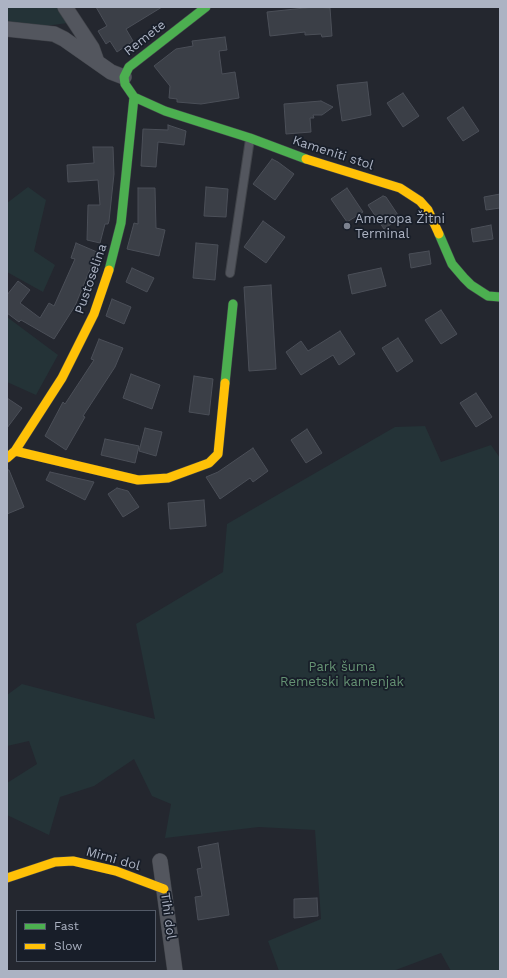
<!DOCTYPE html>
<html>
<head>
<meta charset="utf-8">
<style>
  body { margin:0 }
  #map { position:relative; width:507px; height:978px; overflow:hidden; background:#24272f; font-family:"Work Sans",sans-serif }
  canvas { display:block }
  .frame { position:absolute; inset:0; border:8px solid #acb3c3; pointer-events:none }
  .legend { position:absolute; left:16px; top:910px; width:140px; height:52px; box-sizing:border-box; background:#181e29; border:1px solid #535a67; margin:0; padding:5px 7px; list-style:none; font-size:12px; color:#acb3c3 }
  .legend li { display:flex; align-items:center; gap:8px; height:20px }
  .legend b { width:20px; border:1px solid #535a67 }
</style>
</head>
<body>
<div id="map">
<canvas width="507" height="978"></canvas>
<div class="frame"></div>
<ul class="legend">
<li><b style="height:5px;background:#4caf50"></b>Fast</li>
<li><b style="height:5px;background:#ffc107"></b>Slow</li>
</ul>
</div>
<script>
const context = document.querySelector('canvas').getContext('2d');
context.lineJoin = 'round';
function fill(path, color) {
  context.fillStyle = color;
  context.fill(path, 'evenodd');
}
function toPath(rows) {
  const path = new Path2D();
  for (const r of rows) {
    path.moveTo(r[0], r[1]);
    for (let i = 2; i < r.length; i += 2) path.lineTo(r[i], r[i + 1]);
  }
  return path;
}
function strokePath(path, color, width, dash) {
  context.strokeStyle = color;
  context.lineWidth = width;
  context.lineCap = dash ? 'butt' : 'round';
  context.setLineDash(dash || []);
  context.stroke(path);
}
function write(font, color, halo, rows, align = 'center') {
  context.font = font + ' "Work Sans",sans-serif';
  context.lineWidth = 3.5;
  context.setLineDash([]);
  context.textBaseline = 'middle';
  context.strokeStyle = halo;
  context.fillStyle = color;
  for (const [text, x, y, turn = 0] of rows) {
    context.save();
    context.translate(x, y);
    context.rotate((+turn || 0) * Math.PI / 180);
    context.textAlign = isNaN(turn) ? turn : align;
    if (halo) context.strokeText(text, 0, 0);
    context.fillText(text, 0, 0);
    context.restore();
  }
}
fill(toPath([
  [7,7,58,7,68,23,37,27,7,24],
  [28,187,46,200,34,251,55,265,43,292,7,272,7,203],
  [7,317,58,355,36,395,7,382],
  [425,426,441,462,491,445,500,458,500,971,451,971,441,953,393,971,279,971,268,941,321,919,315,830,259,827,165,838,171,804,152,796,134,759,94,786,60,797,49,835,7,815,7,783,37,764,29,741,7,746,7,695,22,684,155,719,136,624,223,572,227,524,395,427]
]), '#243337');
const building = toPath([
  [96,7,162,7,126,29,133,41,117,52,110,41,106,44,98,31,107,26,96,7],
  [314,7,330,8,332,36,322,37,321,34,305,35,305,32,270,36,267,12,314,7],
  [225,37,227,50,219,51,222,74,235,72,239,98,201,104,177,102,177,99,169,98,170,86,154,66,176,49,193,46,192,41,225,37],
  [367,82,371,115,342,121,337,85,367,82],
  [403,93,419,116,403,127,387,103,403,93],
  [321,101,333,107,322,115,313,115,314,118,310,118,311,132,286,134,284,104,321,101],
  [463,107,479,131,463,141,447,118,463,107],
  [168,125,186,131,184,145,158,142,156,167,141,166,143,129,168,130,168,125],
  [93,147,113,147,114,174,109,221,108,224,105,224,100,243,87,240,88,205,100,205,98,180,68,182,67,165,94,163,93,147],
  [272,159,278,162,294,174,275,200,253,184,272,159],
  [206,187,228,189,226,217,204,216,206,187],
  [138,188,155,188,156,228,165,230,159,256,127,249,134,223,138,224,138,188],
  [347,188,363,212,347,222,331,199,347,188],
  [500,194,500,208,486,210,484,197,500,194],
  [383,196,386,197,400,218,384,229,368,205,383,196],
  [263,221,285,237,266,263,244,247,263,221],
  [491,225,493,239,473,242,471,229,491,225],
  [76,243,97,252,75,306,54,339,21,320,19,322,7,313,7,295,18,281,30,290,20,303,40,318,49,303,54,306,75,259,71,258,76,243],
  [196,243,218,245,215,280,193,278,196,243],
  [429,251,431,264,411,268,409,254,429,251],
  [132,268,154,278,147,292,126,282,132,268],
  [381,268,386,286,352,294,348,275,381,268],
  [271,285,276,369,249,371,244,287,271,285],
  [112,299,131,307,124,324,106,316,112,299],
  [441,310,457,334,441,344,425,320,441,310],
  [340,331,355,354,339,365,333,355,301,375,286,352,301,341,308,351,340,331],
  [398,338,413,361,397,372,382,348,398,338],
  [99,339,123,348,115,367,83,416,85,417,66,450,45,436,63,402,65,404,94,360,91,359,99,339],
  [131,374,160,385,152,409,123,398,131,374],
  [194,376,213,379,209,415,189,412,194,376],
  [476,393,492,417,476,427,460,403,476,393],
  [7,398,22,408,7,428,7,398],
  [145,428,162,432,156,456,139,451,145,428],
  [307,429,322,453,306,463,291,440,307,429],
  [105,439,139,446,135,463,101,455,105,439],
  [253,448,268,471,253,482,250,478,220,499,206,477,218,472,253,448],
  [7,470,9,470,24,507,7,514,7,470],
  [50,472,94,482,85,500,46,480,50,472],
  [117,488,128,491,139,507,123,517,108,494,117,488],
  [204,500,206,526,170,529,168,503,204,500],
  [218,843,229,915,198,920,195,897,202,896,197,869,202,868,198,847,218,843],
  [317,898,318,916,294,918,294,899,317,898]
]);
fill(building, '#3b3f47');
strokePath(building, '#4b4f58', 1);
const lane = toPath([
  [230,273,250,139]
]);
const street = toPath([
  [65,7,92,48,97,62],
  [7,29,54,34,64,39,111,72,124,77],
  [160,861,175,971]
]);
const fast = toPath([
  [206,7,129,67,124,77,125,84,134,97,165,111,250,138,306,159],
  [439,234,452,264,464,278,471,285,488,296,500,297],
  [109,270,121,223,134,97],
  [225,383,233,304]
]);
const slow = toPath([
  [306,159,400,188,420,201,428,210,439,234],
  [15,451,138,480,168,478,209,463,218,454,225,383],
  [7,458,15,451,62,378,94,314,109,270],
  [7,878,55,862,73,861,116,871,164,889]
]);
strokePath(lane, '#404349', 10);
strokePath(street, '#404349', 16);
strokePath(fast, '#404349', 10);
strokePath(slow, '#404349', 10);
strokePath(lane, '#53565e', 8);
strokePath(street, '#53565e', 15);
strokePath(fast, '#4caf50', 9);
strokePath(slow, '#ffc107', 9);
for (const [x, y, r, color] of [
  [347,226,4,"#7c828f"]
]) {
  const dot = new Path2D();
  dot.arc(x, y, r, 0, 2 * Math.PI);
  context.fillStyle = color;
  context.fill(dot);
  strokePath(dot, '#181e29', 1.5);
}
write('13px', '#acb3c3', '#181e29', [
  ["Remete",145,38,-38],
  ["Kameniti stol",333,153,18],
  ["Pustoselina",91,279,-71],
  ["Mirni dol",113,859,16],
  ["Tihi dol",168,916,82]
]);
write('13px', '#acb3c3', '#181e29', [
  ["Ameropa Žitni",355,219],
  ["Terminal",355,234]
], 'left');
write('13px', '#659273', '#181e29', [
  ["Park šuma",342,667],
  ["Remetski kamenjak",342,682]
]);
</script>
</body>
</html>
